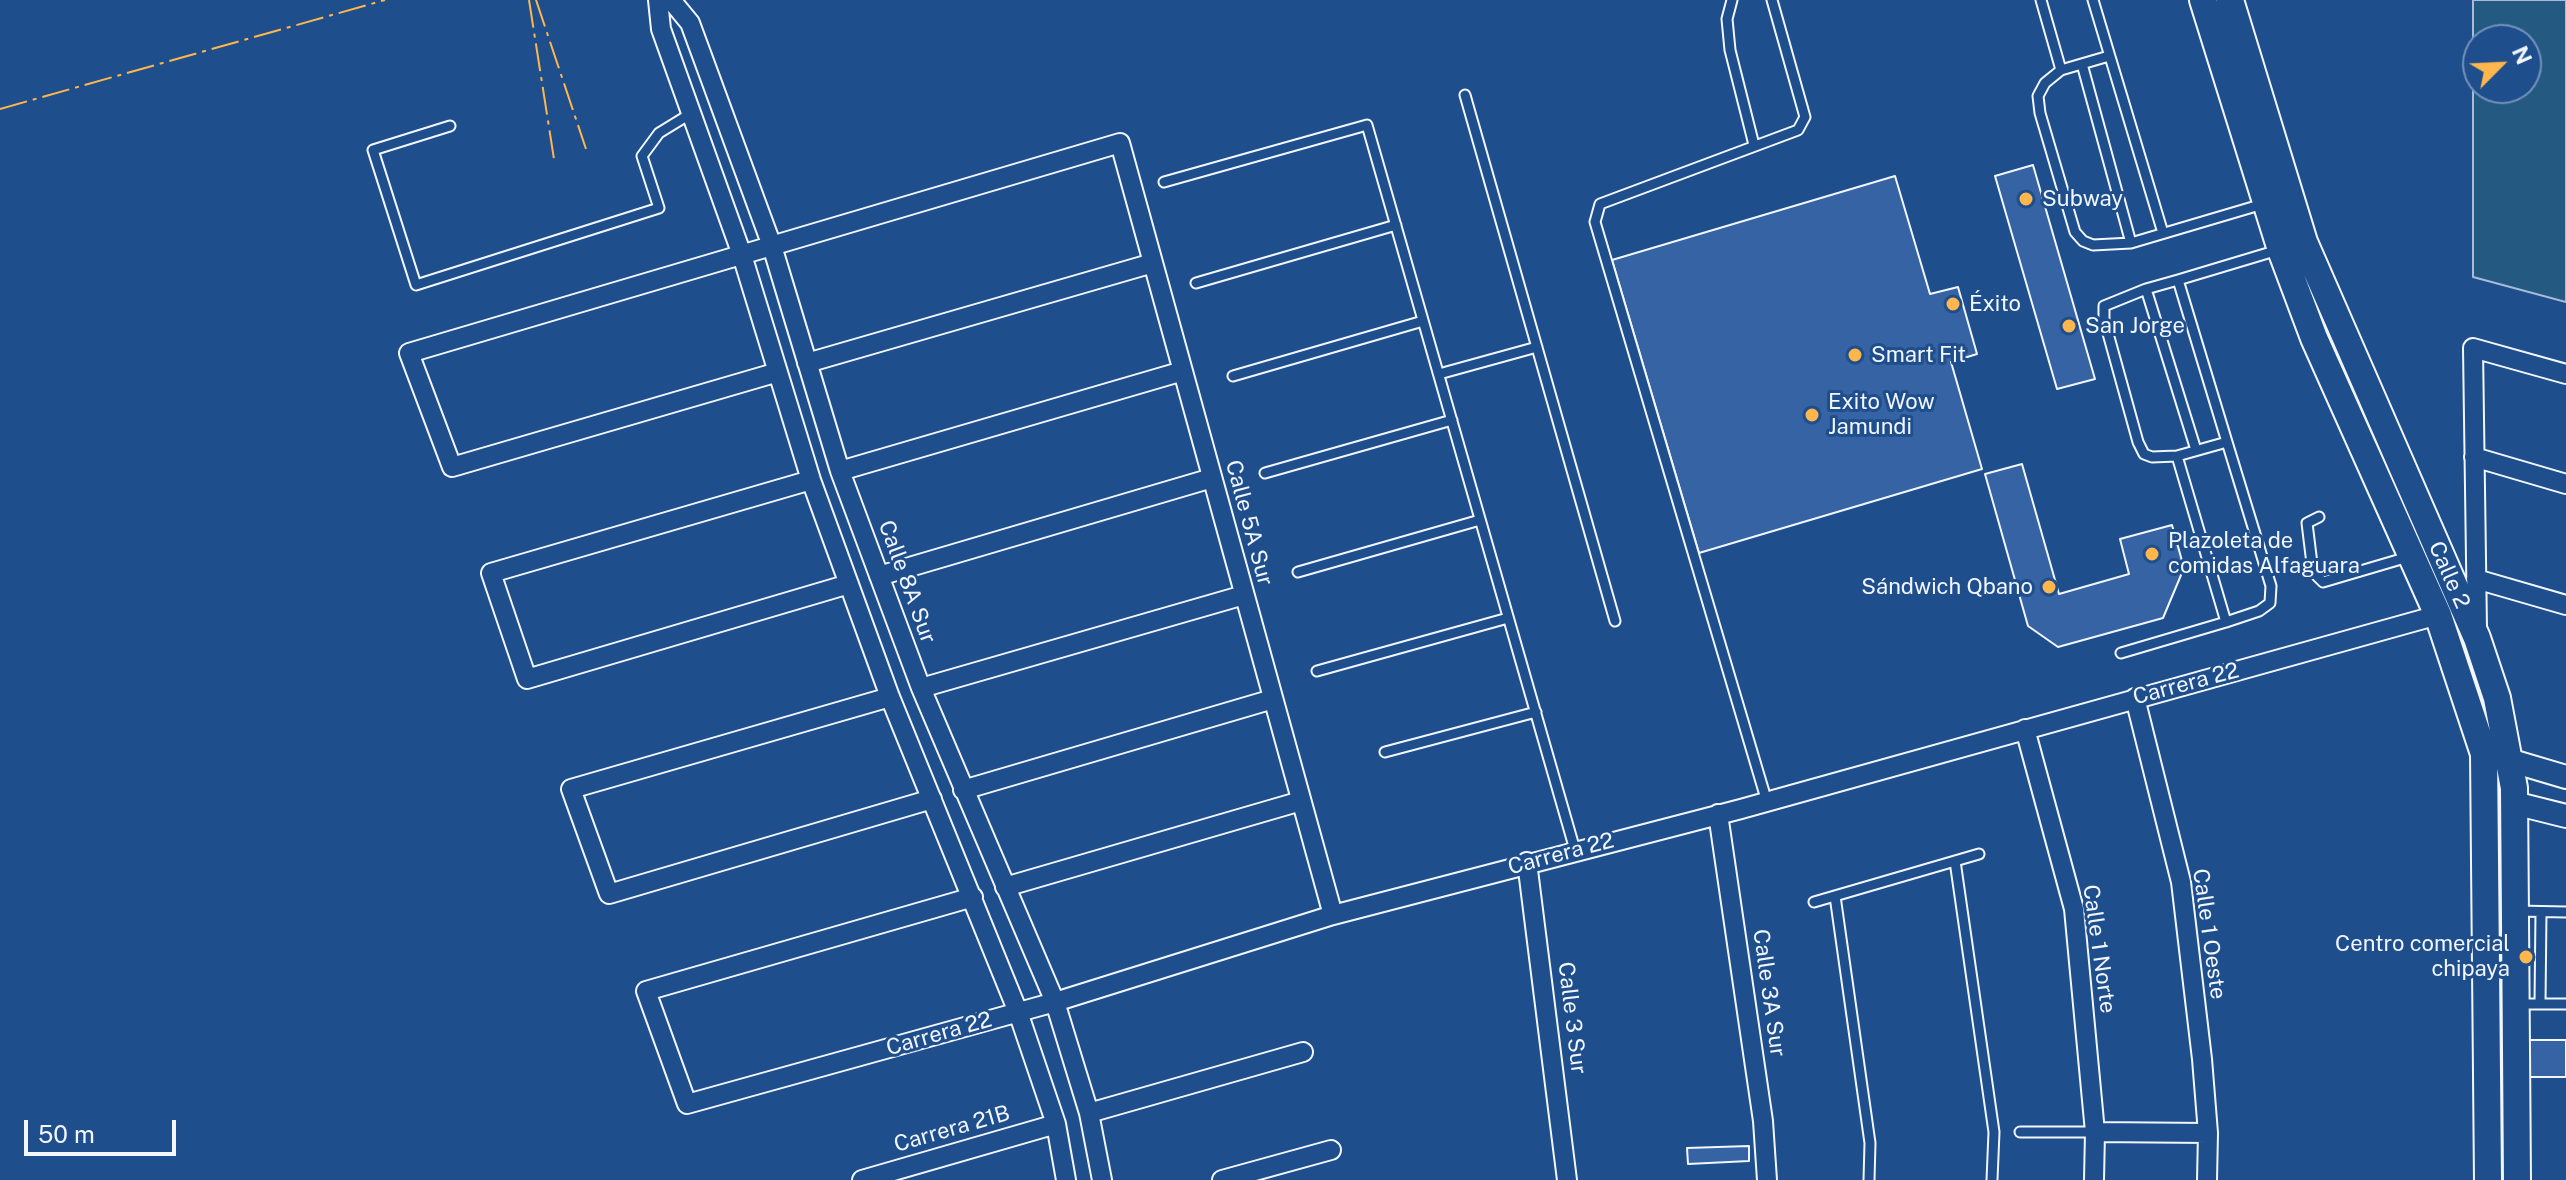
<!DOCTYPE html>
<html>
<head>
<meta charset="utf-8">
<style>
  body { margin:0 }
  #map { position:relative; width:2566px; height:1180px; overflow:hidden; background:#1f4e8c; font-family:"Public Sans",sans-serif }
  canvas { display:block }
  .north { position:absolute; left:2462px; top:24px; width:80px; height:80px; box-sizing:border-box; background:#1f4e8c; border:2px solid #7391ba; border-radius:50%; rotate:66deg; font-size:22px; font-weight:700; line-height:32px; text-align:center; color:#f2f6ff }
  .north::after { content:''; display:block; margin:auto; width:28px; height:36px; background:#ffb74d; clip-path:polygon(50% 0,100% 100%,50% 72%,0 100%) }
  .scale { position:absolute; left:24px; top:1120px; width:152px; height:36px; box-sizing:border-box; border:4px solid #f2f6ff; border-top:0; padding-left:10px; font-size:24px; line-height:28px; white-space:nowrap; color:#f2f6ff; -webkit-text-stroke:6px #1f4e8c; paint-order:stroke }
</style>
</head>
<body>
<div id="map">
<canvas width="2566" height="1180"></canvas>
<div class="north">N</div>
<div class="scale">50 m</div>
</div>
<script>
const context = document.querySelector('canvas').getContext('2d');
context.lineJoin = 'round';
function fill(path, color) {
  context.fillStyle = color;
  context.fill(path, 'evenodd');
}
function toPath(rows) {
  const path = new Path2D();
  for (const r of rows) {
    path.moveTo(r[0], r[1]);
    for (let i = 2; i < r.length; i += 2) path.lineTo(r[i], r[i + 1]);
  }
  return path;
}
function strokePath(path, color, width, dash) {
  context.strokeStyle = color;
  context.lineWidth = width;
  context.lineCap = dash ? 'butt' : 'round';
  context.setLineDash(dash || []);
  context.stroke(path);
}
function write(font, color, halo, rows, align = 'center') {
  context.font = font + ' "Public Sans",sans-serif';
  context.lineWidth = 6;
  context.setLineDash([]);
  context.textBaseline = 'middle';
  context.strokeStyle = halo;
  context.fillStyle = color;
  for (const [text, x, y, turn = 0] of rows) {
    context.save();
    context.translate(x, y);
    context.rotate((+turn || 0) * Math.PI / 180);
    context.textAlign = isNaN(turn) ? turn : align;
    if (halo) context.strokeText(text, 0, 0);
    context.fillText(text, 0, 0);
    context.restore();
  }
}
const green = toPath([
  [2473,0,2566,0,2566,302,2473,277,2473,0],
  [2478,40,2526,40,2526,88,2478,88,2478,40]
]);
fill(green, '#245a82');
strokePath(green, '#a8bbd7', 2);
const building = toPath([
  [2033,165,2095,379,2057,389,1995,176,2033,165],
  [1895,176,1930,294,1958,287,1977,354,1951,362,1982,469,1699,553,1612,260,1895,176],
  [2022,464,2059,594,2129,574,2120,539,2172,525,2184,568,2163,618,2058,647,2028,626,1985,474,2022,464],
  [2519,1040,2566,1040,2566,1077,2520,1077,2519,1040],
  [1749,1146,1749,1161,1688,1164,1687,1148,1749,1146]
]);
fill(building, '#3563a3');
strokePath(building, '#f2f6ff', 2);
const service = toPath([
  [1732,0,1727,19,1730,50,1754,145],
  [2041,0,2061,70,2045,83,2038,96,2040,113,2075,232,2083,241,2093,245,2131,243,2263,204],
  [2093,0,2163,233],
  [2082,64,2131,243],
  [2061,70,2109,56],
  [1465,95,1615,621],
  [450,126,373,150,416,285,659,208,642,156,659,133,690,114],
  [1164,182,1367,125,1575,850],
  [2178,280,2227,442,2177,456,2152,457,2144,454,2138,442,2104,319,2104,306,2146,289,2178,280,2278,250],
  [1196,283,1396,225],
  [2146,289,2196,450],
  [1439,374,1537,347],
  [1233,376,1423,321],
  [1265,473,1452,420],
  [2319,517,2307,523,2313,572,2323,582,2408,557],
  [1298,572,1480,520],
  [2226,622,2259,611,2270,603,2271,586,2227,442],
  [2121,653,2226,622,2177,456],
  [1317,671,1508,618],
  [1385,752,1536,712],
  [1767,802,1595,222,1600,204,1798,130,1805,117,1772,0],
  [1955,861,1994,1132,1992,1180],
  [1835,896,1870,1143,1869,1180],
  [1814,902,1979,854],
  [2517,911,2566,912],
  [2517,1004,2566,1004],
  [2540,1004,2541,912],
  [2020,1132,2095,1132]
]);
const minor = toPath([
  [658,0,661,29,742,255,811,480,890,697,1018,1012,1056,1124,1066,1180],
  [671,0,690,23,772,246,840,471,921,688,1055,1002,1089,1113,1102,1180],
  [807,363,1153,263],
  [778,372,452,467,409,353,1120,143,1333,915],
  [2474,457,2566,484],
  [840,471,1183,371],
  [811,480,491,573,527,679,849,584],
  [879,576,1212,478],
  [2476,579,2566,605],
  [2477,629,2473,348,2566,374],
  [921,688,1244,595],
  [890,697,571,789,609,894,932,799],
  [2135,698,2181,882,2202,1059,2208,1133,2207,1180],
  [2025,729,2074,909,2095,1132,2094,1180],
  [963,790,1273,699],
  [1718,814,1763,1121,1767,1180],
  [1527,862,1567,1180],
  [1005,887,1301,801],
  [973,897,646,991,687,1104,1055,1002,1333,915,1741,809,2438,615],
  [1089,1113,1303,1052],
  [2095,1132,2208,1133],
  [862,1180,1056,1124],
  [1222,1180,1331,1150]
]);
const tertiary = toPath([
  [2512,761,2566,777],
  [2514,803,2566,816]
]);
const secondary = toPath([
  [2203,0,2281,250,2314,338,2438,615,2484,754,2488,1180],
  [2230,0,2304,242,2477,638,2497,698,2514,788,2517,1180]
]);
strokePath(service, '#f2f6ff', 13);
strokePath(minor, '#f2f6ff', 22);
strokePath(tertiary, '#f2f6ff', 26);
strokePath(secondary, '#f2f6ff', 30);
strokePath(service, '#1f4e8c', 9);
strokePath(minor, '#1f4e8c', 18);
strokePath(tertiary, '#1f4e8c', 22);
strokePath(secondary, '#1f4e8c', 26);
strokePath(toPath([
  [529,0,554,159],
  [536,0,586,149],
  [0,109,385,0]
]), '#ffb74d', 2, [28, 6, 4, 6]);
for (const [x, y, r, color] of [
  [2026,199,8,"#ffb74d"],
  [1953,304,8,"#ffb74d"],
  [2069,326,8,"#ffb74d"],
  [1855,355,8,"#ffb74d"],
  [1812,415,8,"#ffb74d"],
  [2152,554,8,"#ffb74d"],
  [2049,587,8,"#ffb74d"],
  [2526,957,8,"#ffb74d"]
]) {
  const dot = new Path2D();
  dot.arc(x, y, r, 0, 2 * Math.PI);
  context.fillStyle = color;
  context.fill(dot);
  strokePath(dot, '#1f4e8c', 3);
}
write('22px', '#f2f6ff', '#1f4e8c', [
  ["Subway",2042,199],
  ["Éxito",1969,304],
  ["San Jorge",2085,326],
  ["Smart Fit",1871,355],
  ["Exito Wow",1828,402],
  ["Jamundi",1828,427],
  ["Plazoleta de",2168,541],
  ["comidas Alfaguara",2168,566],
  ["Sándwich Qbano",2033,587,"right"],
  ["Centro comercial",2510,944,"right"],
  ["chipaya",2510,969,"right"]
], 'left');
write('22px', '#f2f6ff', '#1f4e8c', [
  ["Calle 5A Sur",1249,523,75],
  ["Calle 2",2449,575,66],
  ["Calle 8A Sur",907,582,70],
  ["Carrera 22",2186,684,-15],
  ["Carrera 22",1561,854,-15],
  ["Calle 1 Oeste",2209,934,82],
  ["Calle 1 Norte",2099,949,82],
  ["Calle 3A Sur",1769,993,82],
  ["Calle 3 Sur",1572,1018,83],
  ["Carrera 22",939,1034,-16],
  ["Carrera 21B",952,1129,-16]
]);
</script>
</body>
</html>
